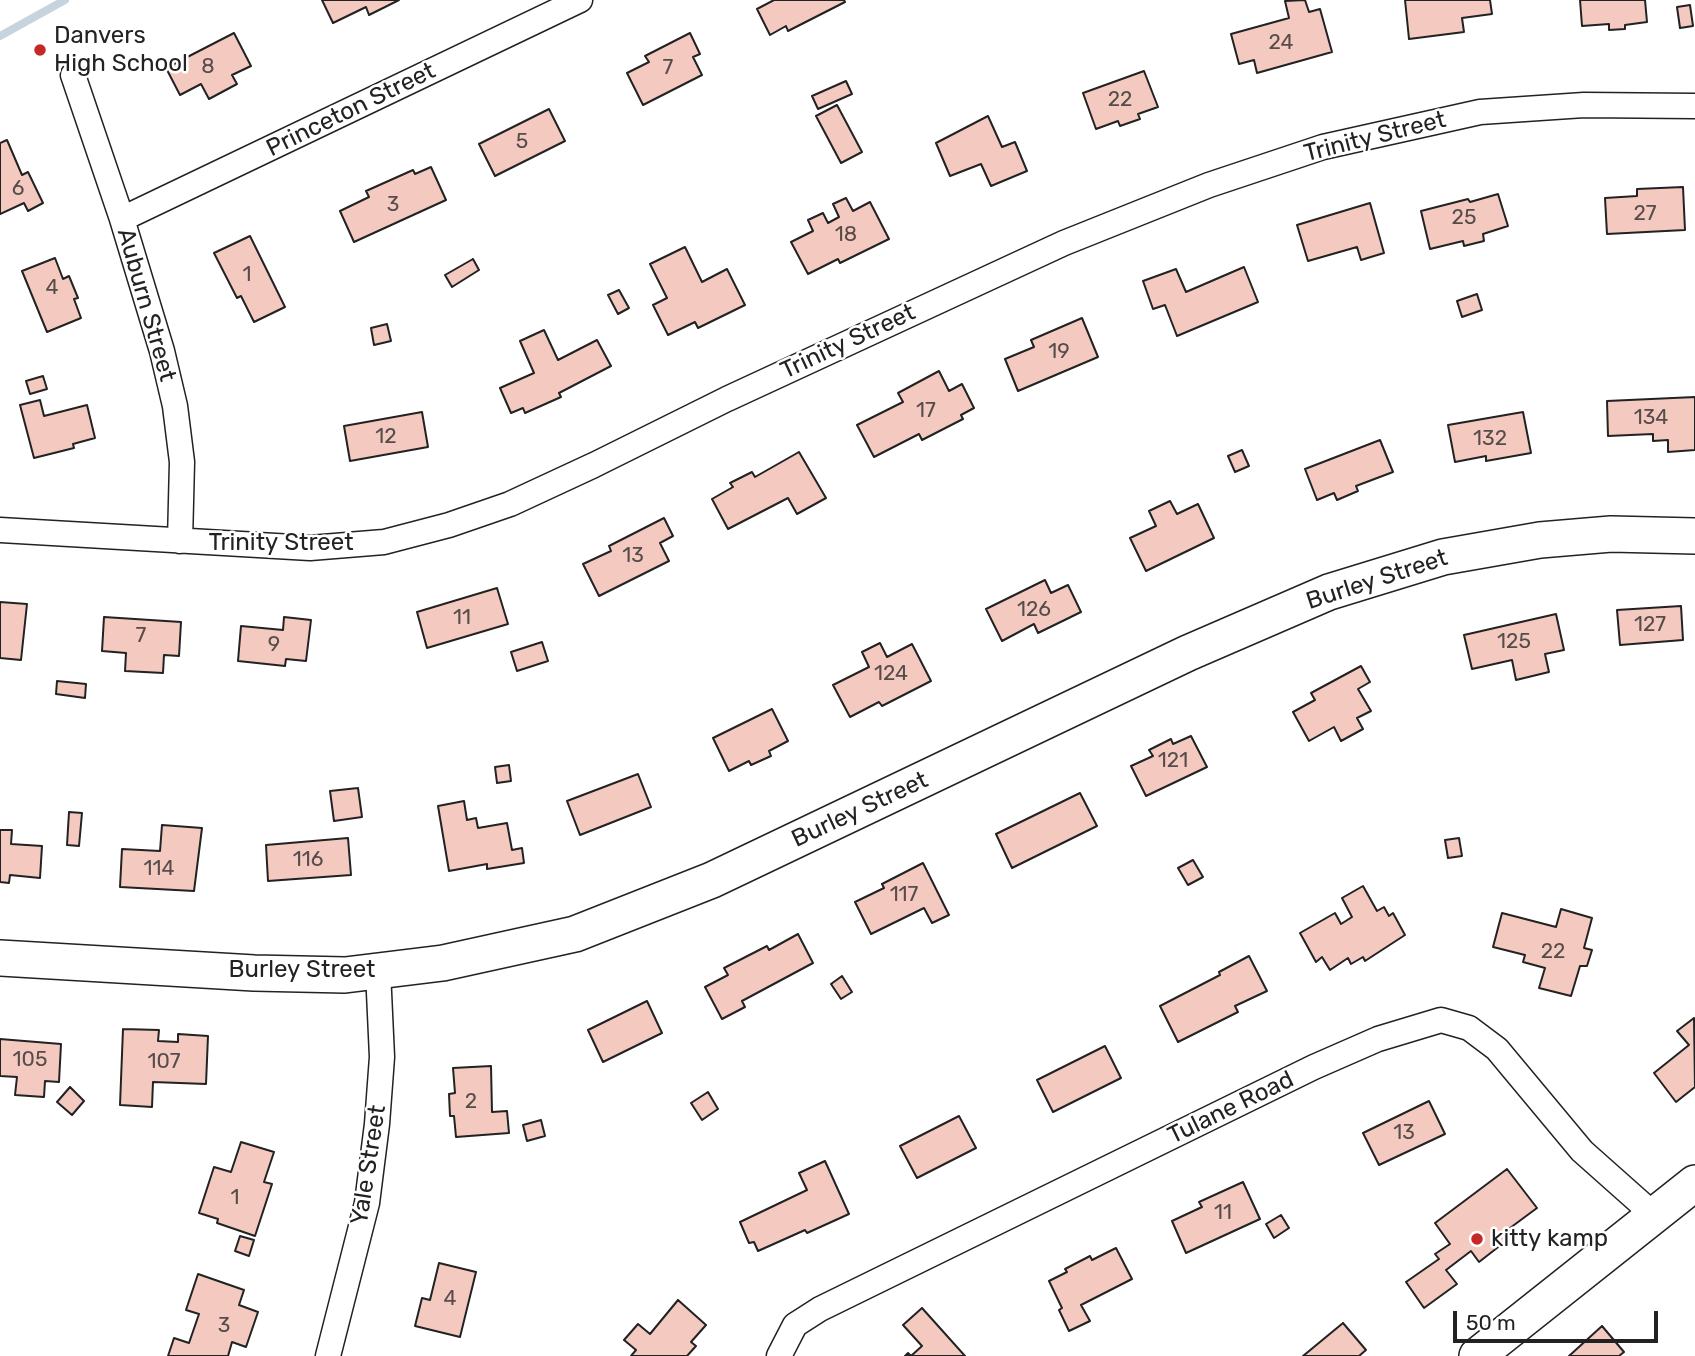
<!DOCTYPE html>
<html>
<head>
<meta charset="utf-8">
<style>
  body { margin:0 }
  #map { position:relative; width:1695px; height:1356px; overflow:hidden; background:#fff; font-family:Rubik,sans-serif }
  canvas { display:block }
  .scale { position:absolute; left:1453px; top:1311px; width:205px; height:32px; box-sizing:border-box; border:4px solid #222; border-top:0; padding-left:9px; font-size:21px; line-height:24px; white-space:nowrap; color:#222; -webkit-text-stroke:5px #fff; paint-order:stroke }
</style>
</head>
<body>
<div id="map">
<canvas width="1695" height="1356"></canvas>
<div class="scale">50 m</div>
</div>
<script>
const context = document.querySelector('canvas').getContext('2d');
context.lineJoin = 'round';
function toPath(rows) {
  const path = new Path2D();
  for (const r of rows) {
    path.moveTo(r[0], r[1]);
    for (let i = 2; i < r.length; i += 2) path.lineTo(r[i], r[i + 1]);
  }
  return path;
}
function strokePath(path, color, width, dash) {
  context.strokeStyle = color;
  context.lineWidth = width;
  context.lineCap = dash ? 'butt' : 'round';
  context.setLineDash(dash || []);
  context.stroke(path);
}
function fill(path, color) {
  context.fillStyle = color;
  context.fill(path, 'evenodd');
}
function write(font, color, halo, rows, align = 'center') {
  context.font = font + ' Rubik,sans-serif';
  context.lineWidth = 5;
  context.setLineDash([]);
  context.textBaseline = 'middle';
  context.strokeStyle = halo;
  context.fillStyle = color;
  for (const [text, x, y, turn = 0] of rows) {
    context.save();
    context.translate(x, y);
    context.rotate((+turn || 0) * Math.PI / 180);
    context.textAlign = isNaN(turn) ? turn : align;
    if (halo) context.strokeText(text, 0, 0);
    context.fillText(text, 0, 0);
    context.restore();
  }
}
strokePath(toPath([
  [0,36,65,0]
]), '#c7d3dd', 8);
const building = toPath([
  [322,0,399,0,369,15,366,7,333,23,322,0],
  [774,0,844,0,845,2,788,31,786,26,770,35,757,9,774,0],
  [1305,0,1309,12,1320,9,1332,52,1257,73,1254,60,1239,64,1231,34,1289,18,1285,1,1305,0],
  [1405,0,1490,0,1492,14,1462,18,1464,32,1409,39,1405,0],
  [1580,0,1645,0,1647,22,1625,25,1625,29,1609,30,1609,24,1582,26,1580,0],
  [1690,5,1693,26,1680,28,1677,7,1690,5],
  [234,33,251,66,232,75,237,84,209,99,201,84,180,95,166,68,234,33],
  [690,33,700,54,693,57,702,75,643,105,627,73,649,62,645,56,690,33],
  [1144,71,1158,107,1138,114,1140,119,1120,126,1118,121,1096,129,1083,93,1144,71],
  [846,81,852,94,818,109,812,96,846,81],
  [837,105,862,152,841,163,816,116,837,105],
  [549,109,565,141,495,176,479,144,549,109],
  [988,116,1002,147,1015,142,1027,171,991,186,981,164,950,176,936,143,988,116],
  [7,140,22,175,28,172,43,203,28,211,24,203,0,214,0,143,7,140],
  [431,167,446,200,354,242,340,211,369,197,366,191,413,170,415,174,431,167],
  [1683,187,1685,230,1607,234,1605,198,1637,196,1637,189,1683,187],
  [1498,194,1508,226,1483,234,1484,241,1464,246,1463,241,1430,249,1421,211,1468,199,1470,202,1498,194],
  [846,198,853,211,870,202,889,239,840,263,838,259,808,274,791,242,813,231,808,220,823,213,828,223,839,217,833,204,846,198],
  [1370,203,1384,253,1361,260,1357,247,1308,261,1297,225,1370,203],
  [250,236,285,307,254,322,241,296,237,298,214,253,250,236],
  [685,247,702,282,727,269,745,305,698,328,695,322,668,335,653,305,667,298,650,264,685,247],
  [55,258,63,279,69,276,78,298,74,299,81,318,47,332,22,271,55,258],
  [473,259,479,270,452,287,445,275,473,259],
  [1244,267,1258,302,1177,336,1165,305,1153,309,1143,281,1176,269,1186,292,1244,267],
  [619,290,629,308,618,314,608,295,619,290],
  [1477,294,1482,310,1462,317,1457,301,1477,294],
  [1082,318,1098,357,1018,391,1005,359,1034,347,1031,340,1082,318],
  [387,324,391,341,374,345,371,328,387,324],
  [544,330,558,360,597,340,611,366,559,393,561,397,525,413,523,408,511,413,500,388,534,373,520,341,544,330],
  [939,371,949,391,962,384,974,408,961,415,963,419,922,440,919,434,874,457,857,425,903,402,898,393,939,371],
  [43,376,47,389,30,394,26,381,43,376],
  [1695,397,1695,450,1668,452,1668,440,1653,441,1653,434,1608,436,1607,401,1695,397],
  [40,400,44,416,87,405,95,438,73,444,74,448,34,458,20,405,40,400],
  [422,412,428,447,350,461,344,426,422,412],
  [1523,412,1531,453,1486,461,1486,456,1455,462,1448,425,1523,412],
  [1380,440,1393,472,1356,486,1358,491,1337,500,1334,493,1317,500,1305,469,1380,440],
  [1242,450,1249,466,1235,472,1228,456,1242,450],
  [799,452,826,498,797,514,788,498,728,529,712,499,733,487,730,483,752,472,755,477,799,452],
  [1170,501,1177,514,1198,504,1214,538,1146,571,1130,538,1156,526,1149,511,1170,501],
  [664,518,673,536,660,543,669,561,599,596,583,564,611,551,609,546,664,518],
  [1045,580,1051,593,1068,585,1081,612,1038,633,1034,624,1002,641,986,609,1045,580],
  [497,588,508,624,427,648,417,612,497,588],
  [0,602,27,604,21,660,0,658,0,602],
  [1681,606,1683,640,1620,645,1617,610,1681,606],
  [1556,614,1564,650,1545,654,1549,672,1516,680,1512,660,1472,669,1464,635,1556,614],
  [104,617,181,622,179,656,164,655,163,673,125,671,126,653,102,651,104,617],
  [284,617,311,620,306,661,286,659,285,666,238,661,241,626,283,630,284,617],
  [542,642,548,661,517,671,511,652,542,642],
  [880,643,887,657,912,644,931,681,882,706,879,702,850,717,833,685,869,667,862,652,880,643],
  [1361,666,1370,682,1358,689,1371,711,1357,718,1363,729,1341,741,1334,727,1309,741,1293,712,1315,700,1311,693,1361,666],
  [57,681,86,684,85,698,56,694,57,681],
  [772,709,788,741,769,751,771,756,751,765,749,761,729,771,713,738,772,709],
  [1191,736,1207,767,1146,796,1131,766,1153,756,1149,750,1171,739,1173,744,1191,736],
  [509,765,511,781,497,783,495,767,509,765],
  [638,774,651,807,580,835,567,801,638,774],
  [358,788,362,817,334,821,330,791,358,788],
  [1080,793,1097,826,1012,868,996,834,1080,793],
  [464,801,467,820,476,818,478,828,507,823,512,850,522,848,524,863,487,869,487,864,449,871,438,806,464,801],
  [69,812,82,813,79,846,67,845,69,812],
  [162,825,202,828,194,891,120,887,122,849,160,851,162,825],
  [0,830,12,830,11,844,42,846,40,878,10,875,9,883,0,882,0,830],
  [348,838,351,875,268,881,266,845,348,838],
  [1459,838,1462,856,1448,858,1445,840,1459,838],
  [1193,860,1203,877,1188,885,1178,868,1193,860],
  [923,863,949,915,932,923,924,908,871,934,855,902,884,888,882,884,923,863],
  [1363,886,1377,911,1384,907,1389,916,1393,913,1405,935,1365,961,1363,957,1351,964,1348,958,1330,970,1322,957,1316,962,1300,933,1335,913,1341,924,1352,917,1342,898,1363,886],
  [1561,909,1592,918,1584,948,1592,950,1587,966,1580,966,1571,996,1539,988,1545,968,1523,962,1525,955,1493,947,1502,913,1556,927,1561,909],
  [798,934,813,963,742,1001,745,1007,722,1019,705,987,728,975,724,968,767,946,769,950,798,934],
  [1249,956,1267,991,1235,1006,1238,1012,1178,1042,1160,1006,1220,975,1219,972,1249,956],
  [842,976,852,992,841,999,831,984,842,976],
  [647,1001,662,1033,603,1062,588,1030,647,1001],
  [1694,1018,1695,1087,1676,1102,1654,1073,1689,1045,1677,1031,1694,1018],
  [123,1029,159,1030,158,1041,178,1042,178,1034,208,1036,206,1084,153,1082,152,1107,120,1105,123,1029],
  [0,1039,61,1044,59,1082,45,1081,44,1097,15,1095,17,1077,0,1076,0,1039],
  [1105,1046,1121,1078,1053,1112,1037,1080,1105,1046],
  [491,1066,492,1112,507,1111,509,1133,456,1137,454,1116,450,1116,449,1094,455,1093,453,1068,491,1066],
  [70,1087,84,1101,72,1115,57,1102,70,1087],
  [708,1092,718,1109,702,1120,691,1103,708,1092],
  [1429,1101,1445,1134,1379,1165,1363,1133,1429,1101],
  [959,1116,976,1148,917,1178,900,1146,959,1116],
  [541,1120,545,1136,527,1141,523,1125,541,1120],
  [241,1142,274,1152,264,1182,272,1184,255,1236,217,1223,218,1219,199,1213,214,1167,231,1172,241,1142],
  [825,1161,849,1214,807,1233,805,1230,758,1251,754,1242,749,1243,740,1222,807,1190,799,1173,825,1161],
  [1507,1169,1537,1208,1510,1228,1515,1234,1479,1262,1471,1251,1446,1270,1457,1284,1424,1308,1406,1282,1439,1259,1435,1254,1450,1244,1435,1223,1507,1169],
  [1243,1182,1260,1219,1186,1253,1172,1221,1202,1207,1199,1202,1243,1182],
  [1281,1215,1289,1228,1274,1238,1266,1224,1281,1215],
  [240,1236,254,1240,249,1256,235,1251,240,1236],
  [1116,1248,1132,1279,1081,1305,1090,1321,1069,1331,1059,1310,1062,1308,1049,1281,1067,1272,1065,1269,1090,1256,1092,1260,1116,1248],
  [439,1263,476,1272,460,1337,415,1326,422,1298,430,1300,439,1263],
  [198,1274,244,1290,239,1305,258,1312,246,1347,232,1342,228,1356,168,1356,174,1338,189,1343,199,1314,186,1310,198,1274],
  [678,1300,706,1325,691,1342,696,1346,687,1356,631,1356,636,1350,624,1340,638,1324,650,1334,678,1300],
  [922,1308,965,1356,905,1356,908,1353,911,1356,922,1346,903,1325,922,1308],
  [1343,1323,1366,1350,1359,1356,1303,1356,1343,1323],
  [1602,1326,1624,1352,1619,1356,1569,1356,1602,1326]
]);
fill(building, '#f3c9c0');
strokePath(building, '#222', 2);
const street = toPath([
  [73,75,122,219,162,351,175,406,182,462,180,541],
  [122,219,580,0],
  [0,530,310,548,384,542,449,525,510,504,594,465,727,399,1064,243,1209,185,1323,147,1480,112,1584,105,1695,106],
  [328,1356,367,1203,377,1124,382,1057,378,971],
  [779,1356,795,1325,820,1309,1314,1067,1378,1039,1441,1020,1469,1028,1497,1049,1582,1151,1654,1215]
]);
const secondary = toPath([
  [0,958,254,973,345,975,443,963,575,934,712,880,1188,653,1329,592,1443,557,1540,540,1611,534,1695,536],
  [1477,1356,1695,1183]
]);
strokePath(street, '#222', 27);
strokePath(secondary, '#222', 38);
strokePath(street, '#fff', 24);
strokePath(secondary, '#fff', 35);
for (const [x, y, r, color] of [
  [40,50,7,"#c62828"],
  [1477,1239,7,"#c62828"]
]) {
  const dot = new Path2D();
  dot.arc(x, y, r, 0, 2 * Math.PI);
  context.fillStyle = color;
  context.fill(dot);
  strokePath(dot, '#fff', 2.5);
}
write('21px', '#564c4a', null, [
  ["24",1281,43],
  ["8",208,67],
  ["7",668,68],
  ["22",1120,100],
  ["5",522,142],
  ["6",18,189],
  ["3",393,205],
  ["27",1645,214],
  ["25",1464,218],
  ["18",846,235],
  ["1",247,275],
  ["4",52,288],
  ["19",1059,352],
  ["17",926,411],
  ["134",1651,418],
  ["12",386,437],
  ["132",1490,439],
  ["13",633,556],
  ["126",1034,610],
  ["11",462,618],
  ["127",1650,625],
  ["7",141,636],
  ["125",1514,642],
  ["9",274,645],
  ["124",891,674],
  ["121",1173,761],
  ["116",308,860],
  ["114",159,869],
  ["117",904,895],
  ["22",1553,952],
  ["105",30,1060],
  ["107",164,1062],
  ["2",471,1102],
  ["13",1404,1133],
  ["1",235,1198],
  ["11",1223,1213],
  ["4",450,1299],
  ["3",224,1326]
]);
write('24px', '#222', '#fff', [
  ["Danvers",54,36],
  ["High School",54,64],
  ["kitty kamp",1491,1239]
], 'left');
write('24px', '#222', '#fff', [
  ["Princeton Street",351,110,-26],
  ["Trinity Street",1375,137,-14],
  ["Auburn Street",146,305,74],
  ["Trinity Street",848,342,-25],
  ["Trinity Street",281,543],
  ["Burley Street",1377,580,-18],
  ["Burley Street",860,810,-25],
  ["Burley Street",302,970],
  ["Tulane Road",1231,1108,-26],
  ["Yale Street",369,1165,-81]
]);
</script>
</body>
</html>
